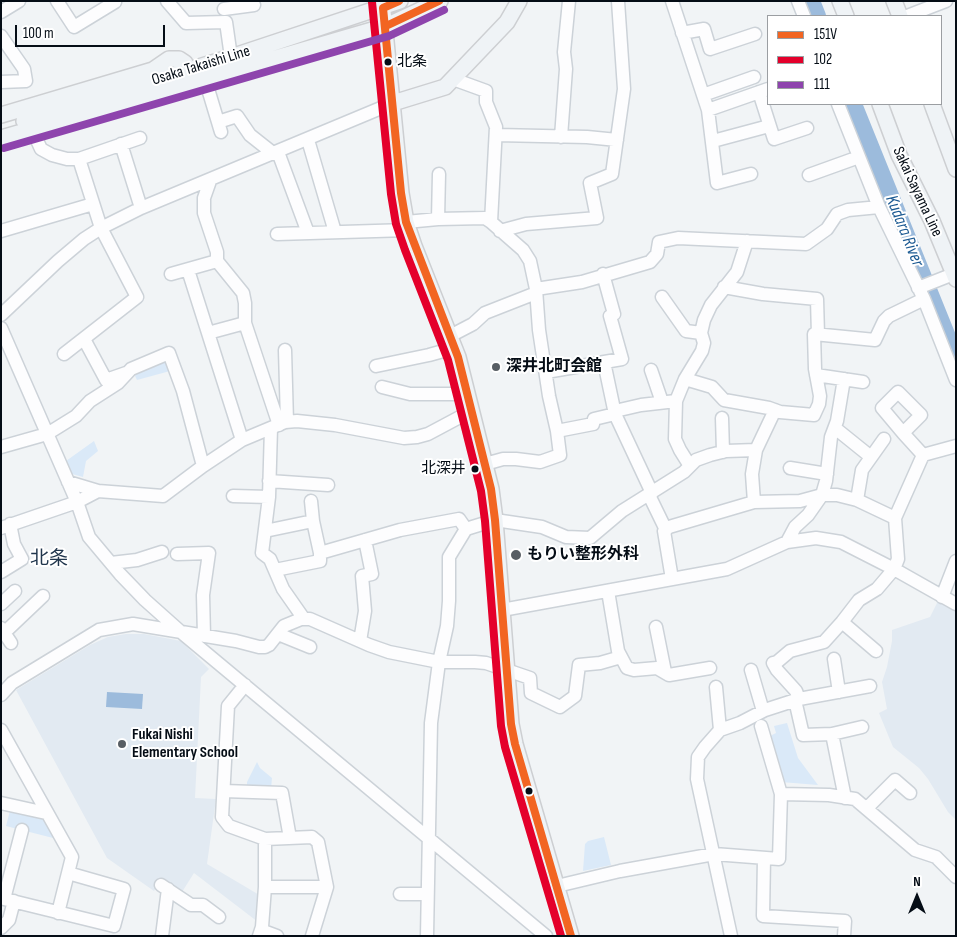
<!DOCTYPE html>
<html>
<head>
<meta charset="utf-8">
<style>
  body { margin:0 }
  #map { position:relative; width:957px; height:937px; overflow:hidden; background:#f1f4f6; font-family:"Sofia Sans Condensed",sans-serif }
  canvas { display:block }
  .frame { position:absolute; inset:0; border:2px solid #050d16; pointer-events:none }
  .legend { position:absolute; left:767px; top:15px; width:175px; height:90px; box-sizing:border-box; background:#fff; border:1px solid #9b9ea2; margin:0; padding:6px 9px; list-style:none; font-size:15px; color:#050d16 }
  .legend li { display:flex; align-items:center; gap:10px; height:25px }
  .legend b { width:25px; border:1px solid #9b9ea2 }
  .north { position:absolute; left:892px; top:872px; width:50px; height:50px; -webkit-text-stroke:4px #fff; paint-order:stroke; rotate:0deg; font-size:14px; font-weight:700; line-height:20px; text-align:center; color:#050d16 }
  .north::after { content:''; display:block; margin:auto; width:18px; height:22px; background:#050d16; clip-path:polygon(50% 0,100% 100%,50% 72%,0 100%) }
  .scale { position:absolute; left:15px; top:25px; width:150px; height:22px; box-sizing:border-box; border:2px solid #050d16; border-top:0; padding-left:6px; font-size:15px; line-height:18px; white-space:nowrap; color:#050d16; -webkit-text-stroke:4px #fff; paint-order:stroke }
</style>
</head>
<body>
<div id="map">
<canvas width="957" height="937"></canvas>
<div class="frame"></div>
<ul class="legend">
<li><b style="height:6px;background:#f26522"></b>151V</li>
<li><b style="height:6px;background:#e4002b"></b>102</li>
<li><b style="height:6px;background:#8e44ad"></b>111</li>
</ul>
<div class="north">N</div>
<div class="scale">100 m</div>
</div>
<script>
const context = document.querySelector('canvas').getContext('2d');
context.lineJoin = 'round';
function fill(path, color) {
  context.fillStyle = color;
  context.fill(path, 'evenodd');
}
function toPath(rows) {
  const path = new Path2D();
  for (const r of rows) {
    path.moveTo(r[0], r[1]);
    for (let i = 2; i < r.length; i += 2) path.lineTo(r[i], r[i + 1]);
  }
  return path;
}
function strokePath(path, color, width, dash) {
  context.strokeStyle = color;
  context.lineWidth = width;
  context.lineCap = dash ? 'butt' : 'round';
  context.setLineDash(dash || []);
  context.stroke(path);
}
function write(font, color, halo, rows, align = 'center') {
  context.font = font + ' "Sofia Sans Condensed","Noto Sans JP",sans-serif';
  context.lineWidth = 4;
  context.setLineDash([]);
  context.textBaseline = 'middle';
  context.strokeStyle = halo;
  context.fillStyle = color;
  for (const [text, x, y, turn = 0] of rows) {
    context.save();
    context.translate(x, y);
    context.rotate((+turn || 0) * Math.PI / 180);
    context.textAlign = isNaN(turn) ? turn : align;
    if (halo) context.strokeText(text, 0, 0);
    context.fillText(text, 0, 0);
    context.restore();
  }
}
fill(toPath([
  [938,601,956,610,956,820,948,812,928,779,919,768,893,747,879,713,887,709,882,682,887,667,892,641,892,630,930,617],
  [126,634,144,634,181,641,209,669,201,677,195,798,216,799,207,864,261,896,258,922,194,873,182,892,162,878,154,891,107,858,16,690,90,645,108,637]
]), '#e2eaf2');
fill(toPath([
  [163,360,167,362,170,371,137,380,135,376,139,371],
  [94,441,98,451,86,461,83,477,72,474,66,461],
  [787,723,798,758,818,785,781,782,769,739,772,735,776,733,774,726],
  [257,762,260,768,272,778,271,789,247,788,247,782],
  [11,807,43,815,57,839,6,826],
  [604,837,611,865,583,871,585,844,588,841]
]), '#dae9f8');
fill(toPath([
  [107,692,143,694,142,709,106,707]
]), '#9cbbdc');
strokePath(toPath([
  [811,1,817,16],
  [853,104,956,359]
]), '#9cbbdc', 18);
const minor = toPath([
  [57,1,74,27,115,2],
  [167,1,186,23,226,22,231,57],
  [672,1,708,110,717,183,751,174],
  [798,1,804,16],
  [224,9,254,5],
  [1,12,19,1],
  [907,16,946,1],
  [682,33,704,29,710,49,755,34],
  [1,36,24,69,26,81,1,82],
  [205,79,221,132],
  [453,79,486,91,486,102,496,127,491,222],
  [759,92,774,139,807,128],
  [703,95,754,77],
  [838,104,879,207],
  [708,110,768,89],
  [218,122,237,116,250,135,274,154],
  [497,135,587,137,617,140],
  [561,137,566,69,564,52,569,1],
  [36,138,41,149,52,155,67,159,79,159,101,228,137,297,64,354],
  [308,140,335,232],
  [713,141,769,126],
  [121,144,141,208],
  [278,152,308,233],
  [79,159,140,138],
  [809,175,859,157],
  [210,181,204,198,204,213,217,252,217,261],
  [438,219,439,174],
  [406,222,438,219,485,218,491,222,523,250,530,261,536,289,539,330,549,396,557,431,593,424,594,419,615,414],
  [1,231,93,204],
  [500,231,526,224,597,218,590,183,612,174,624,89,618,1],
  [277,234,408,230],
  [188,270,242,440],
  [171,274,217,261,243,293,245,303,245,323,279,425],
  [724,287,763,294,817,299,818,335],
  [918,288,956,273],
  [536,289,582,282,650,262,657,254,659,242,678,238,806,244,827,229,837,214,848,210,879,207,924,299,956,380],
  [662,297,686,331,701,333],
  [1,315,58,261,84,239,101,228,141,208,393,103],
  [1,328,77,502,89,537,120,574,145,600,182,633,546,936],
  [208,333,245,323],
  [450,336,473,324,485,313,536,293],
  [84,339,106,380,126,373],
  [285,350,287,422],
  [604,362,615,414,652,493],
  [376,366,429,355,454,348],
  [651,370,662,402],
  [546,372,622,359,610,316,614,314,603,274],
  [816,375,863,382],
  [685,379,712,387,724,400,769,408,780,412,814,415,819,404,820,396,815,369,814,334,875,340,884,321,889,316,924,299],
  [382,387,410,394,467,394],
  [615,411,641,405,676,401],
  [722,418,723,452],
  [271,428,269,497,262,553,270,559,283,589,304,619],
  [835,428,871,457],
  [903,433,921,415,898,392,882,408,903,433,923,455],
  [1,447,47,434,76,416,90,401,118,383,131,369,169,353,183,391,203,466],
  [485,464,503,459,516,459,540,462,560,455,557,431],
  [690,466,680,450,675,439,676,401,685,379,702,351,704,343,701,333,704,320,711,305,737,272,747,241],
  [790,468,827,474],
  [269,481,328,485],
  [68,482,98,491,163,496,203,466,242,440,285,422,297,421,335,425,404,438,417,437,428,434,458,418,472,413],
  [649,495,666,530],
  [233,496,269,497],
  [857,500,862,470,884,439],
  [754,502,752,474,756,450,775,410],
  [1,528,77,502,98,491],
  [265,531,313,521],
  [787,542,795,527,808,515,822,495,826,481,831,437,837,421,844,379],
  [320,553,400,530,459,519,466,529],
  [177,554,209,553,203,595,204,636],
  [111,563,137,560,162,552],
  [275,570,320,561,320,553,313,521,311,501],
  [1,572,22,559,14,544,10,524],
  [672,579,664,531,669,527,754,502,800,501,822,495,837,495,857,500,895,518],
  [608,591,618,651,627,668,634,670,657,668,669,675,710,668],
  [942,597,956,561],
  [1,604,15,591],
  [502,610,727,569,787,542,816,538,841,542,894,569,956,604],
  [842,622,876,651],
  [656,627,665,672],
  [1,628,11,643],
  [4,633,43,596],
  [278,634,310,647],
  [360,641,365,611,362,576,372,574,365,540],
  [834,659,839,692],
  [751,670,763,711],
  [245,685,228,706,222,817,229,826,265,839,312,837,318,842,327,887,312,936],
  [716,687,720,730,705,747,698,757,697,779,731,936],
  [1,695,12,683,99,630,133,624,236,641,259,647,265,647,269,645,284,626,301,619,310,619,369,645,389,652,439,662,475,662,486,663,530,678,531,693,560,707,575,696,579,665,600,663,621,657],
  [799,699,796,691,777,670,773,663,777,662,790,651,824,642,842,622,859,600,877,589,894,569,898,559,895,518,923,455,956,446],
  [795,700,803,735,832,734,862,727],
  [1,730,72,857,58,913],
  [720,730,740,723,765,710,799,699,870,686],
  [832,734,845,798],
  [224,791,282,793,290,838],
  [781,794,829,795,855,799,915,850,936,857,956,877],
  [1,803,46,813],
  [867,808,895,780,910,793],
  [22,830,4,899,114,926,124,889,68,873],
  [764,858,763,916,845,921,844,936],
  [161,885,191,905,203,905,219,917],
  [557,886,620,871,714,854,779,859,781,794,761,726],
  [265,887,327,887],
  [400,894,427,894],
  [1,928,9,920,14,901],
  [261,930,277,936],
  [162,936,168,889],
  [259,936,262,927,265,887,265,839],
  [427,936,431,723,439,662,447,626,449,601,449,557,466,529,495,520,542,527,566,537,590,538,622,511,684,472,696,460,710,455,726,451,756,450]
]);
const major = toPath([
  [382,1,401,193,406,222,414,246,458,357,491,489,495,520,511,724,515,744,571,936],
  [840,1,846,16],
  [894,1,900,16],
  [393,103,445,87,507,22,519,1],
  [880,104,899,155,932,221,956,279],
  [932,104,956,169],
  [1,115,153,70,169,59,179,59,185,63,188,70],
  [24,121,231,57,400,1],
  [1,138,386,26,440,1]
]);
strokePath(minor, '#ccd2d8', 15);
strokePath(major, '#cdcfd2', 18);
strokePath(minor, '#fdfdfe', 12);
strokePath(major, '#eff3f6', 15);
strokePath(toPath([
  [399,1,383,8,401,193,406,222,458,357,491,489,495,520,511,724,515,744,571,936],
  [386,26,439,1]
]), '#f26522', 8);
strokePath(toPath([
  [372,2,391,194,396,224,405,250,448,360,481,491,485,521,501,726,505,747,561,936]
]), '#e4002b', 8);
strokePath(toPath([
  [4,148,389,36,444,10]
]), '#8e44ad', 8);
for (const [x, y, r, color] of [
  [388,62,4.5,"#050d16"],
  [496,367,5,"#585e64"],
  [475,469,4.5,"#050d16"],
  [516,555,6,"#585e64"],
  [122,744,5,"#585e64"],
  [529,791,4.5,"#050d16"]
]) {
  const dot = new Path2D();
  dot.arc(x, y, r, 0, 2 * Math.PI);
  context.fillStyle = color;
  context.fill(dot);
  strokePath(dot, '#fff', 2);
}
write('15px', '#050d16', '#fff', [
  ["北条",397,62],
  ["北深井",466,469,"right"]
], 'left');
write('16px', '#050d16', '#fff', [
  ["Osaka Takaishi Line",201,66,-17],
  ["Sakai Sayama Line",917,192,65]
]);
write('bold 16px', '#050d16', '#fff', [
  ["深井北町会館",506,367],
  ["もりい整形外科",527,555],
  ["Fukai Nishi",132,735],
  ["Elementary School",132,753]
], 'left');
write('italic 18px', '#1b5992', '#fff', [
  ["Kudara River",904,231,68]
]);
write('19px', '#21364d', '#fff', [
  ["北条",49,559]
]);
</script>
</body>
</html>
